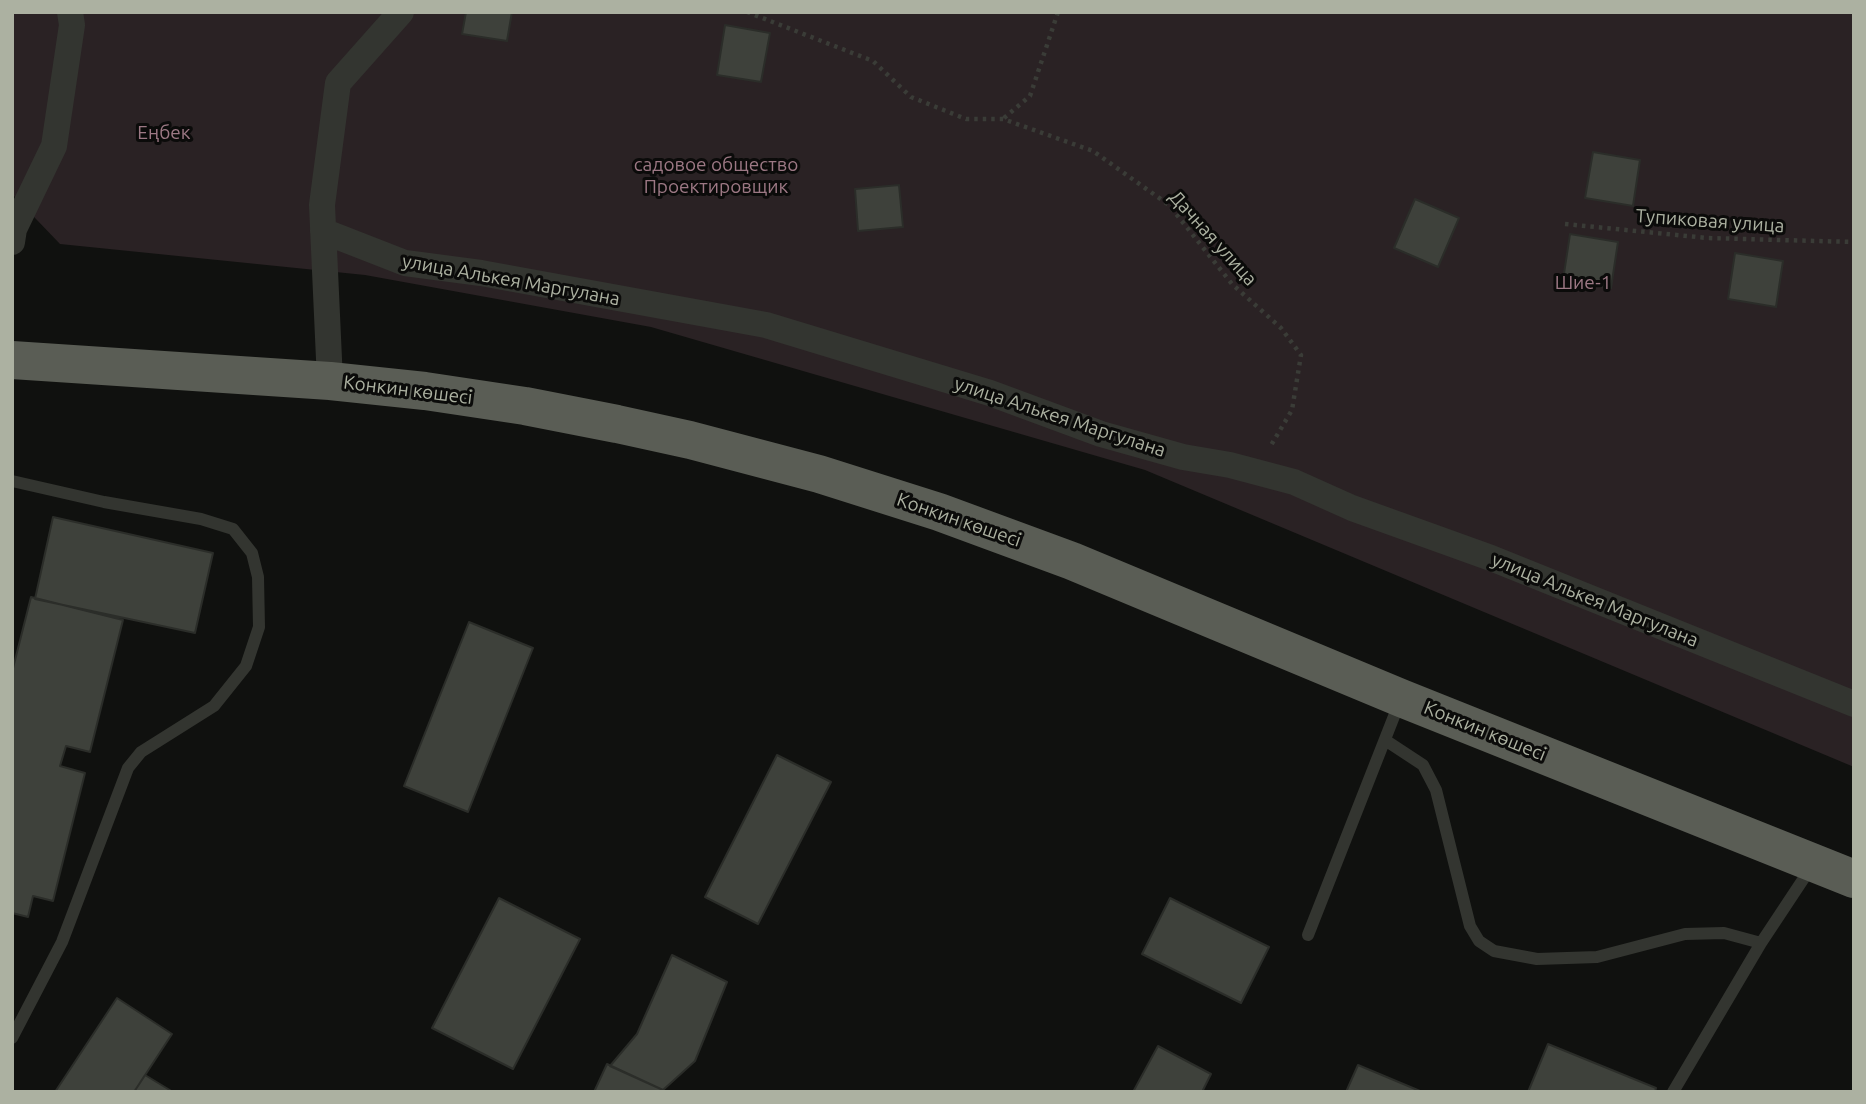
<!DOCTYPE html>
<html>
<head>
<meta charset="utf-8">
<style>
  body { margin:0 }
  #map { position:relative; width:1866px; height:1104px; overflow:hidden; background:#10110f; font-family:Ubuntu,sans-serif }
  canvas { display:block }
  .frame { position:absolute; inset:0; border:14px solid #acb1a1; pointer-events:none }
</style>
</head>
<body>
<div id="map">
<canvas width="1866" height="1104"></canvas>
<div class="frame"></div>
</div>
<script>
const context = document.querySelector('canvas').getContext('2d');
context.lineJoin = 'round';
function fill(path, color) {
  context.fillStyle = color;
  context.fill(path, 'evenodd');
}
function toPath(rows) {
  const path = new Path2D();
  for (const r of rows) {
    path.moveTo(r[0], r[1]);
    for (let i = 2; i < r.length; i += 2) path.lineTo(r[i], r[i + 1]);
  }
  return path;
}
function strokePath(path, color, width, dash) {
  context.strokeStyle = color;
  context.lineWidth = width;
  context.lineCap = dash ? 'butt' : 'round';
  context.setLineDash(dash || []);
  context.stroke(path);
}
function write(font, color, halo, rows, align = 'center') {
  context.font = font + ' Ubuntu,sans-serif';
  context.lineWidth = 6;
  context.setLineDash([]);
  context.textBaseline = 'middle';
  context.strokeStyle = halo;
  context.fillStyle = color;
  for (const [text, x, y, turn = 0] of rows) {
    context.save();
    context.translate(x, y);
    context.rotate((+turn || 0) * Math.PI / 180);
    context.textAlign = isNaN(turn) ? turn : align;
    if (halo) context.strokeText(text, 0, 0);
    context.fillText(text, 0, 0);
    context.restore();
  }
}
fill(toPath([
  [12,12,1854,12,1854,767,1145,470,651,327,365,275,60,244,12,194]
]), '#2a2224');
const building = toPath([
  [466,12,512,12,507,41,462,34,466,12],
  [725,25,770,33,761,82,717,75,725,25],
  [1593,152,1640,160,1633,206,1585,198,1593,152],
  [899,185,903,227,858,231,855,189,899,185],
  [1415,199,1459,218,1438,267,1394,248,1415,199],
  [1570,234,1618,242,1611,288,1563,280,1570,234],
  [1735,253,1783,261,1776,307,1728,299,1735,253],
  [53,517,213,553,195,633,35,599,53,517],
  [31,597,123,620,90,752,66,746,60,766,85,773,53,901,33,896,28,917,12,913,12,672,31,597],
  [469,622,533,648,468,812,404,786,469,622],
  [777,755,831,782,758,924,705,897,777,755],
  [499,898,580,939,513,1069,432,1028,499,898],
  [1170,898,1269,947,1241,1003,1142,954,1170,898],
  [672,955,727,982,695,1061,663,1090,610,1066,637,1034,672,955],
  [117,998,172,1034,134,1092,55,1092,117,998],
  [1548,1044,1656,1088,1655,1092,1528,1092,1548,1044],
  [1158,1046,1211,1074,1202,1092,1133,1092,1158,1046],
  [607,1064,663,1090,662,1092,594,1092,607,1064],
  [1358,1065,1420,1091,1419,1092,1346,1092,1358,1065],
  [145,1075,173,1092,134,1092,145,1075]
]);
fill(building, '#3e413b');
strokePath(building, '#2b2d29', 2);
strokePath(toPath([
  [747,12,873,61,911,97,966,119,1003,119,1093,151,1169,205,1232,284,1281,328,1301,355,1292,410,1270,447],
  [1004,118,1030,96,1058,12],
  [1565,224,1707,238,1854,242]
]), '#3a3c37', 4.5, [3.5, 5]);
strokePath(toPath([
  [12,481,104,502,201,519,233,529,252,553,258,577,259,627,246,666,214,706,141,752,128,768,62,942,12,1038],
  [1385,740,1423,765,1436,790,1470,926,1479,941,1494,951,1537,959,1597,957,1685,934,1724,933,1761,943],
  [1308,935,1400,701],
  [1673,1092,1761,943,1812,866]
]), '#333530', 12);
strokePath(toPath([
  [323,231,405,263,481,273,766,325,990,393,1101,434,1183,457,1230,465,1294,482,1352,508,1491,558,1854,704],
  [12,242,14,229,54,146,72,25,70,12],
  [330,381,322,205,338,83,401,12]
]), '#333530', 26);
strokePath(toPath([
  [12,360,330,381,425,391,525,406,617,424,690,440,819,474,939,512,1072,561,1401,698,1854,879]
]), '#5a5d55', 38);
write('19px', '#9c7884', '#0b0b0a', [
  ["Еңбек",164,133],
  ["садовое общество",716,165],
  ["Проектировщик",716,187],
  ["Шие-1",1583,283]
]);
write('19px', '#acb1a1', '#0b0b0a', [
  ["Тупиковая улица",1710,221,4],
  ["Дачная улица",1213,238,48],
  ["улица Алькея Маргулана",511,280,10],
  ["Конкин көшесі",408,390,7],
  ["улица Алькея Маргулана",1060,417,18],
  ["Конкин көшесі",959,520,19],
  ["улица Алькея Маргулана",1595,600,22],
  ["Конкин көшесі",1485,731,22]
]);
</script>
</body>
</html>
